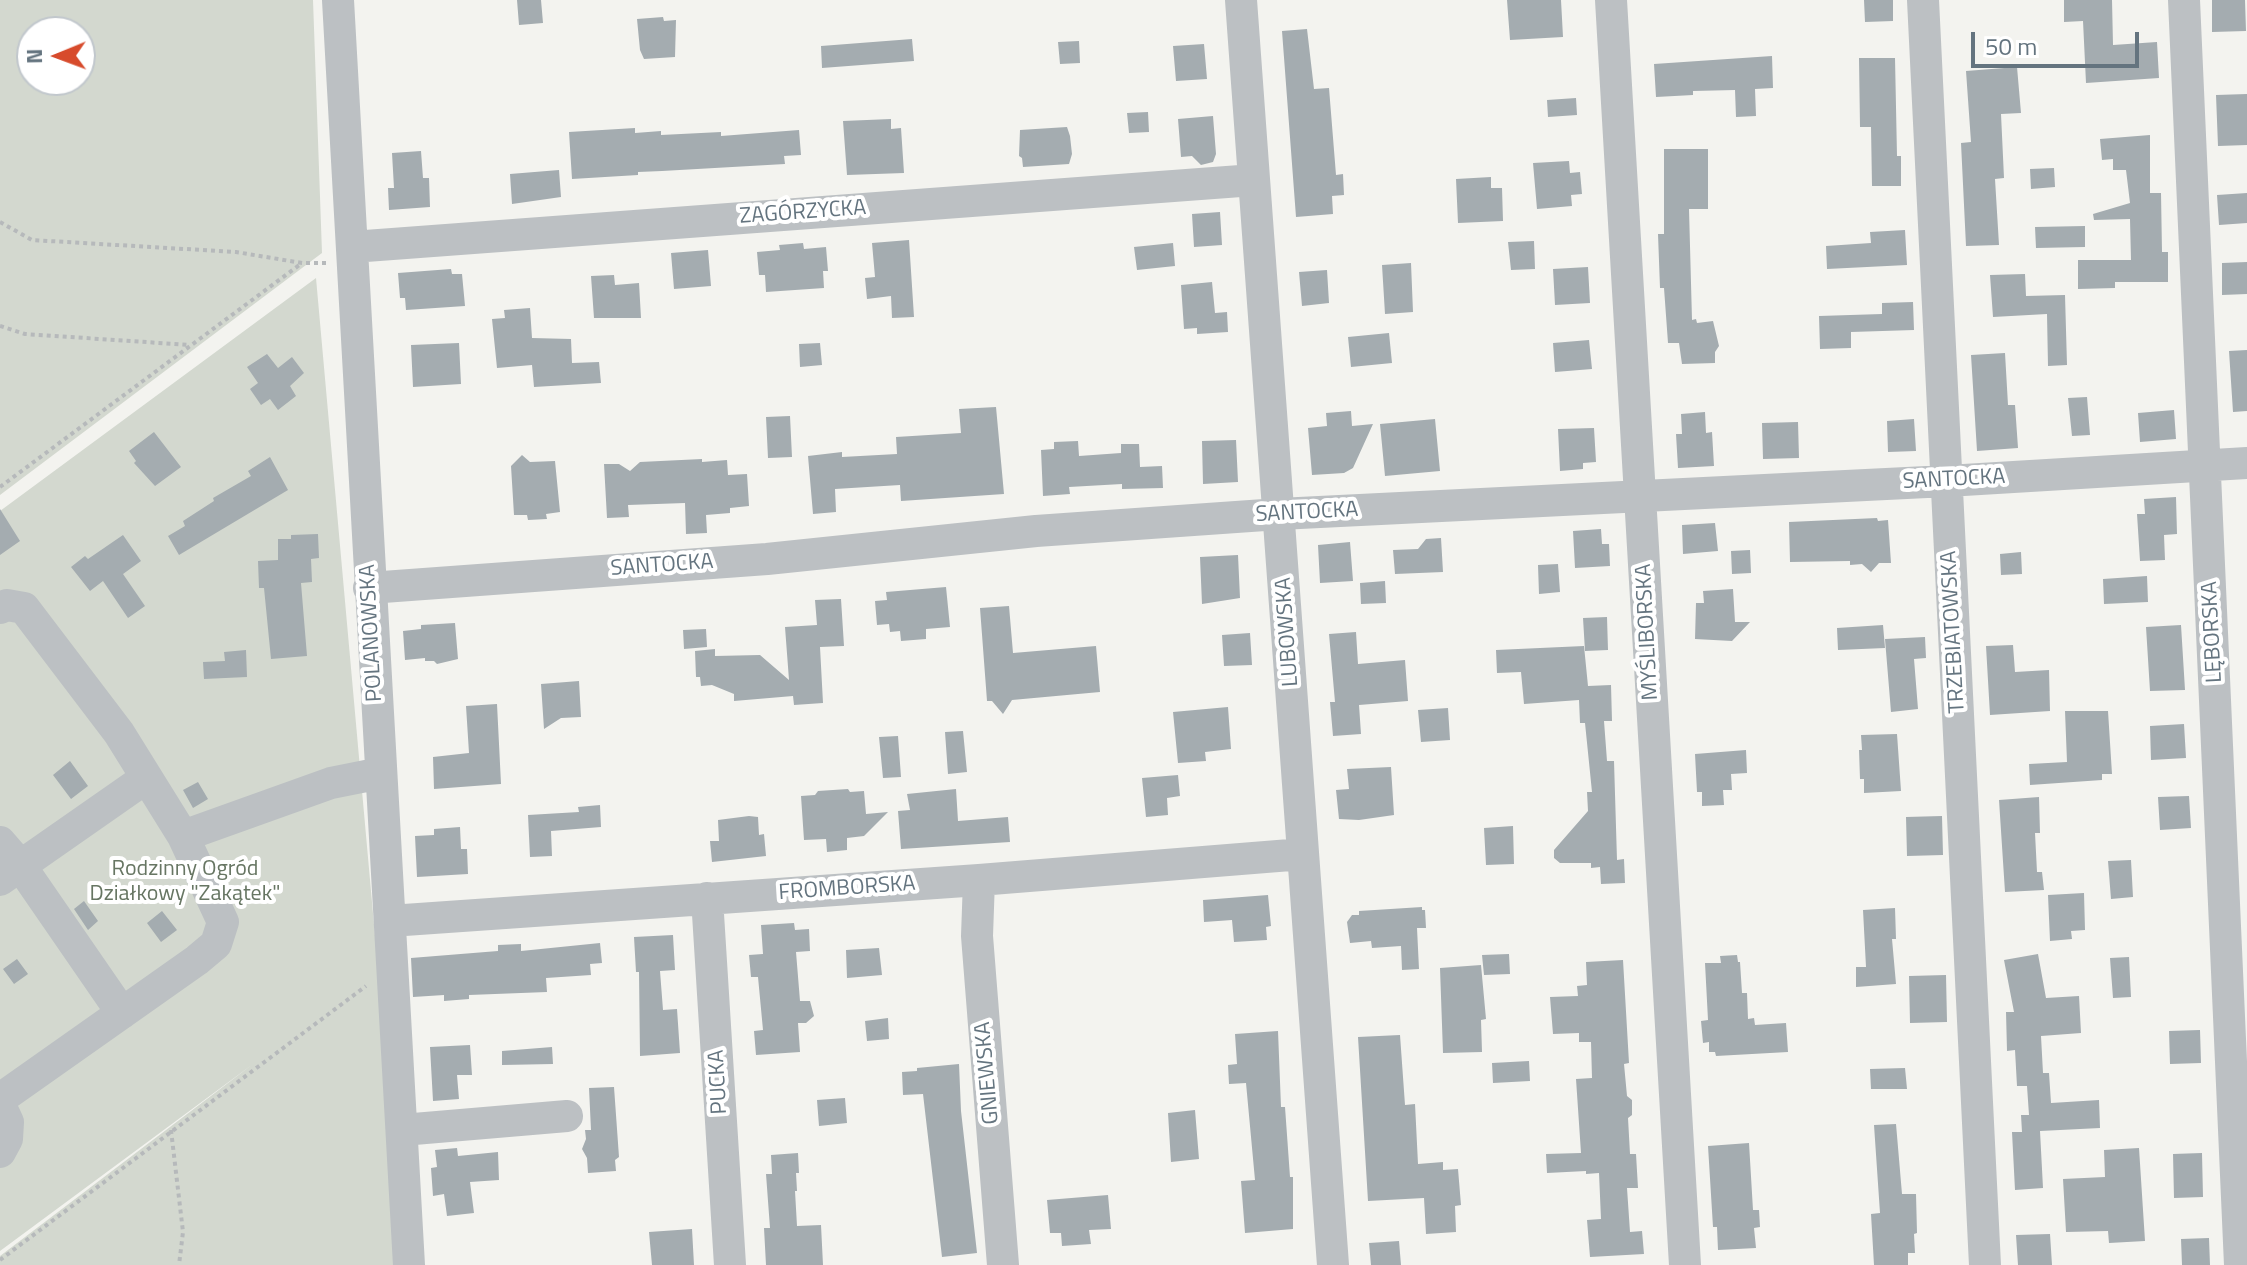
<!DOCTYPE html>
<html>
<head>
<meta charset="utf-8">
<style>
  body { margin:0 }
  #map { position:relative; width:2247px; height:1265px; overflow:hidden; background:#f3f3ef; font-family:"Titillium Web",sans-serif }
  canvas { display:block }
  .north { position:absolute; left:16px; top:16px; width:80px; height:80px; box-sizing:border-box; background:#fff; border:2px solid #c1c7cc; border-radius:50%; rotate:269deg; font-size:22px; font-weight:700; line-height:32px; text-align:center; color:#64747f }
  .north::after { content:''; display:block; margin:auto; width:28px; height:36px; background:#d74b2c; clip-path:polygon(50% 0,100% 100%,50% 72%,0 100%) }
  .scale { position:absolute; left:1971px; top:32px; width:168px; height:36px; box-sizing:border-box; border:4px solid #64747f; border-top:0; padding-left:10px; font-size:24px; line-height:28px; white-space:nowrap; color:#64747f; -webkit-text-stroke:6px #fff; paint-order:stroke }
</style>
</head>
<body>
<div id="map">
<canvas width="2247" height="1265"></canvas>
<div class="north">N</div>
<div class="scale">50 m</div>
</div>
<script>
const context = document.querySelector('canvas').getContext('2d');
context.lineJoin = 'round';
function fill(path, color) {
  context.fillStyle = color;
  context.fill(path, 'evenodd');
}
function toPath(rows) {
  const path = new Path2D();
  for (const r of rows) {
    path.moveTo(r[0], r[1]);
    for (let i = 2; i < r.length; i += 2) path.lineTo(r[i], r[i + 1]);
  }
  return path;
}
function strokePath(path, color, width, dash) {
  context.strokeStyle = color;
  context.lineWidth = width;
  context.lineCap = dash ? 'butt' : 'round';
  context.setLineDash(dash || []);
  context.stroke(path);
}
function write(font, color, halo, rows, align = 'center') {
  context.font = font + ' "Titillium Web",sans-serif';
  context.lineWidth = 8;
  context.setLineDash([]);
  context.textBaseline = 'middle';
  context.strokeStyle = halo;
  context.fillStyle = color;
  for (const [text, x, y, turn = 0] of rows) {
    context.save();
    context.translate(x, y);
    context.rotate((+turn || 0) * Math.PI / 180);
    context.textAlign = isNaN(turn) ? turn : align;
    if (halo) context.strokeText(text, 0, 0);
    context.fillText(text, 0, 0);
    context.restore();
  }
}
fill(toPath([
  [0,0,313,0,322,253,0,495],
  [80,32,80,80,32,80,32,32],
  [316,278,378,969,396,1265,0,1265,0,1256,253,1064,0,1251,0,511]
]), '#d3d8cf');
fill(toPath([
  [517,0,541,0,543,23,519,25],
  [1507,0,1561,0,1563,37,1510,40],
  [1864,0,1893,0,1893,21,1865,22],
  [2064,0,2112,0,2113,45,2157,42,2159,78,2086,83,2083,21,2064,22],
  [2212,0,2245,0,2246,31,2212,32],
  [663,17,664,21,676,20,675,57,644,59,640,50,637,19],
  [1307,29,1314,89,1329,88,1336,175,1343,174,1344,195,1332,196,1333,214,1296,217,1282,31],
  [912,39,914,61,822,68,821,46],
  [1079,41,1080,63,1060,64,1058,42],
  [1204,44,1207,79,1176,81,1173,46],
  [1772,56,1773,88,1755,89,1756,116,1736,117,1735,90,1693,91,1693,95,1656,97,1654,64],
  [1859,58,1895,58,1897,156,1901,156,1901,186,1872,186,1871,127,1860,127],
  [2017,67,2021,113,2001,114,2004,178,1995,179,1999,245,1966,246,1961,143,1971,142,1966,71],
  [2247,94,2247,145,2218,146,2216,95],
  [1576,98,1577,115,1548,117,1547,100],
  [1148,112,1149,132,1129,133,1127,113],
  [1213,116,1216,154,1213,162,1201,165,1192,156,1181,157,1178,119],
  [891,119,891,129,901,128,904,173,847,175,843,121],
  [1067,127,1070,136,1072,154,1069,164,1023,167,1022,158,1019,156,1020,130],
  [635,128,635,133,661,131,661,135,721,132,721,136,799,130,801,155,784,156,785,164,662,171,638,172,638,175,572,179,569,132],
  [2150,135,2150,193,2161,193,2162,252,2168,252,2168,282,2115,282,2115,288,2078,289,2078,260,2131,260,2130,219,2094,220,2093,214,2130,203,2126,170,2113,170,2113,159,2102,160,2100,139],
  [1664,149,1708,149,1708,209,1689,209,1692,320,1696,319,1697,323,1713,321,1719,346,1715,352,1715,363,1682,364,1679,343,1668,343,1664,288,1660,288,1658,234,1664,234],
  [421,151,423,178,429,178,430,207,389,210,388,188,394,188,392,153],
  [1569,161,1570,173,1580,172,1582,194,1571,195,1572,206,1537,209,1533,163],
  [2054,168,2055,187,2031,189,2030,169],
  [559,170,561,197,512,204,510,174],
  [1491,177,1491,188,1502,188,1503,221,1458,223,1456,179],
  [2247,193,2247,223,2219,225,2217,195],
  [1220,212,1222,245,1194,247,1192,214],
  [2085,226,2085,247,2036,248,2035,227],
  [1905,230,1907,265,1827,269,1826,246,1871,243,1870,232],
  [909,240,914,317,892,318,891,296,867,299,865,278,875,277,872,243],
  [1534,241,1535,269,1511,270,1508,242],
  [803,243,804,249,826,247,828,271,823,271,824,288,766,292,765,275,759,275,757,252,780,250,779,245],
  [1173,243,1175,266,1137,270,1134,247],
  [708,250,711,286,674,289,671,253],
  [2247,262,2247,294,2222,295,2222,263],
  [1411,263,1413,312,1385,314,1382,265],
  [1588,267,1590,303,1555,305,1553,269],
  [451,269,452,274,462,274,465,306,406,310,405,298,400,298,398,273],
  [1327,270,1329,303,1302,306,1299,272],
  [2025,274,2026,296,2065,295,2067,365,2048,366,2047,314,1993,317,1990,275],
  [614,275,615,285,639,283,641,318,594,318,591,276],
  [1212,282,1215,313,1227,312,1228,332,1197,334,1197,328,1184,329,1181,285],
  [1913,302,1914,330,1851,332,1851,348,1820,349,1819,316,1882,314,1882,303],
  [530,308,532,338,571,339,572,363,599,362,601,383,534,387,532,365,497,368,492,319,505,318,504,310],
  [1389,333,1392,363,1351,367,1348,337],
  [1589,340,1592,369,1555,372,1553,343],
  [459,343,461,384,413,387,411,345],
  [820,343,822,365,800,367,799,344],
  [2247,350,2247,411,2233,412,2229,351],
  [2005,353,2008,405,2015,405,2018,448,1977,451,1971,355],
  [267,354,278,368,292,357,304,373,290,386,296,396,278,410,270,399,261,405,250,389,258,383,247,367],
  [2087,397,2090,435,2072,436,2068,398],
  [996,407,1004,494,901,501,900,485,835,489,836,512,813,514,808,456,842,452,842,457,897,454,896,437,961,433,959,409],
  [2174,410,2176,439,2140,442,2138,413],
  [1351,411,1352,426,1373,424,1353,468,1344,473,1312,475,1308,428,1327,426,1326,413],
  [1705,412,1706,433,1712,432,1714,466,1678,468,1676,434,1682,434,1681,414],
  [790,416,792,457,768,458,766,417],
  [1435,419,1440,471,1385,476,1380,424],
  [1914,419,1916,451,1888,452,1887,421],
  [1798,422,1799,458,1763,459,1762,423],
  [1594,428,1596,462,1583,463,1583,469,1560,471,1558,429],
  [154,432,181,467,155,486,134,463,136,461,129,451],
  [1236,440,1238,482,1203,484,1202,441],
  [1078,441,1079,456,1121,453,1121,444,1139,444,1140,467,1162,466,1163,488,1122,489,1122,484,1069,487,1070,494,1043,496,1041,450,1054,449,1054,442],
  [522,455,530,462,555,461,560,512,546,514,547,519,528,520,527,515,514,515,511,466],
  [270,457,288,490,179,555,168,536,185,526,183,521,214,501,213,498,251,476,248,471],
  [702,459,702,462,727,460,728,475,747,474,749,506,730,508,730,513,706,515,707,533,686,534,685,503,628,505,629,517,607,518,604,464,619,464,630,471,640,462],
  [2176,497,2177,534,2164,535,2165,560,2140,561,2137,514,2145,514,2144,499],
  [0,509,20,541,0,555],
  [1877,518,1878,521,1888,520,1891,563,1879,563,1871,572,1862,564,1850,565,1850,561,1790,562,1789,522],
  [1715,523,1718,551,1683,554,1682,525],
  [1601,529,1602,544,1609,544,1610,566,1575,568,1573,531],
  [318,534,319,558,311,559,312,582,301,583,307,656,271,659,264,588,259,588,258,561,278,560,278,539,291,539,291,535],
  [123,535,141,561,123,574,145,606,128,618,103,581,90,591,71,567,85,556,88,559],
  [1441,538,1443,572,1395,574,1393,550,1418,549,1426,539],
  [1350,542,1353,581,1320,583,1318,545],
  [1750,550,1751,573,1732,574,1731,551],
  [2021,552,2022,574,2001,575,2000,554],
  [1238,555,1240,598,1202,604,1200,557],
  [1558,564,1560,592,1539,594,1538,565],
  [2147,576,2148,602,2104,604,2103,579],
  [1385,581,1386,603,1361,604,1360,583],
  [946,587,950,627,926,629,926,639,901,641,900,631,890,632,889,624,877,625,875,601,887,600,886,592],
  [1733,589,1735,622,1750,622,1732,641,1695,639,1696,603,1704,603,1703,591],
  [841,599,844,646,820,647,823,703,794,705,793,696,734,701,734,694,712,685,701,686,700,677,696,677,695,651,715,649,715,656,760,655,789,680,785,627,817,625,815,600],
  [1009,606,1013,653,1096,646,1100,692,1012,700,1003,714,992,701,987,701,980,608],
  [1607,617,1608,650,1585,651,1583,618],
  [455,623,458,659,437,664,434,661,425,661,425,658,405,660,403,631,421,629,421,625],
  [1883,625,1885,648,1838,650,1837,628],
  [2181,625,2185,690,2150,691,2146,627],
  [706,629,707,647,684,649,683,630],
  [1356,632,1358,664,1405,660,1408,701,1359,705,1361,734,1333,736,1330,702,1335,702,1329,634],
  [1250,633,1252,665,1224,666,1222,635],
  [1925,637,1926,658,1914,659,1918,709,1891,712,1885,639],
  [2013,645,2015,672,2049,670,2050,711,1990,715,1986,646],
  [1584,646,1588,686,1611,685,1612,721,1604,721,1607,761,1614,761,1617,860,1624,859,1625,883,1601,884,1600,867,1591,868,1591,863,1560,863,1554,858,1554,850,1588,811,1587,792,1592,792,1585,723,1580,723,1579,700,1524,704,1521,672,1497,673,1496,650],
  [246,650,247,677,204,679,203,662,225,661,224,652],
  [579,681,581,717,561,718,544,729,541,684],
  [497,704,501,784,434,789,433,757,469,753,466,706],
  [1228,707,1231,749,1205,752,1206,761,1178,763,1173,712],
  [1448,708,1450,740,1421,742,1418,710],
  [2065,711,2108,711,2112,774,2102,774,2102,780,2030,785,2029,764,2067,762],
  [2184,724,2186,758,2151,760,2150,726],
  [963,731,967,772,948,774,945,732],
  [1897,734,1901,791,1864,793,1864,779,1860,779,1859,750,1862,750,1861,735],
  [898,736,901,777,883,778,879,737],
  [1746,750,1747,773,1731,774,1732,790,1723,790,1724,805,1702,806,1702,792,1697,792,1695,754],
  [70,761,88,786,71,799,53,775],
  [1391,767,1394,815,1359,820,1339,819,1336,790,1349,789,1347,769],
  [1178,775,1180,796,1167,798,1168,815,1146,817,1142,778],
  [198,782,208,799,193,808,183,790],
  [848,789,850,792,864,791,866,814,888,812,864,836,847,838,847,850,827,852,826,839,804,840,801,796,815,795,818,791],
  [956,789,958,821,1008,817,1010,842,901,849,898,811,910,810,907,794],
  [2189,796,2191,828,2160,830,2158,797],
  [2039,797,2040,833,2035,833,2037,872,2042,872,2044,890,2005,892,1999,800],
  [600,805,601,827,551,831,552,856,530,857,528,815,579,812,578,807],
  [749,816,758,817,759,835,764,834,766,856,712,862,710,841,719,841,718,820],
  [1942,816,1943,855,1907,856,1906,817],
  [1513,826,1514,864,1486,865,1484,828],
  [460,827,461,849,467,849,468,874,417,877,415,836,434,835,434,829],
  [2131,860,2133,897,2111,899,2108,861],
  [2084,893,2085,930,2071,931,2072,939,2050,941,2048,895],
  [1268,895,1271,926,1266,927,1267,940,1234,942,1232,920,1204,922,1203,900],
  [84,901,98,921,88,930,74,909],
  [1422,907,1422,910,1425,910,1426,928,1417,928,1419,969,1402,970,1401,946,1372,948,1371,941,1350,943,1347,922,1352,915,1359,915,1359,911],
  [1895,908,1896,939,1892,939,1896,984,1856,987,1856,967,1866,967,1863,910],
  [162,911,177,930,161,942,147,923],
  [794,923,795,930,809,929,810,951,796,952,800,1001,810,1001,814,1016,806,1023,798,1023,800,1052,756,1055,754,1031,763,1030,758,977,751,977,749,955,763,954,761,925],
  [673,935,675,970,660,971,663,1010,677,1009,680,1053,640,1056,639,972,636,972,634,937],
  [600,943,602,963,590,964,591,975,546,978,547,992,469,995,469,999,444,1001,444,995,413,997,411,958,498,951,498,945,521,944,521,951],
  [879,948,882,975,847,978,846,950],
  [1509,954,1510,974,1484,975,1482,955],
  [2038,954,2046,998,2079,996,2081,1033,2041,1036,2043,1073,2049,1073,2051,1103,2099,1100,2100,1128,2040,1131,2043,1188,2015,1190,2012,1132,2022,1132,2021,1115,2029,1115,2027,1086,2017,1086,2015,1050,2007,1051,2006,1012,2014,1012,2004,960],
  [1737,955,1738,962,1740,962,1742,993,1747,993,1748,1019,1754,1018,1755,1025,1786,1023,1788,1052,1716,1056,1715,1052,1709,1052,1709,1042,1703,1043,1701,1021,1708,1020,1705,963,1721,963,1720,956],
  [2129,957,2131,997,2113,998,2110,958],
  [17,959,28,974,14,984,3,969],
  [1623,960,1629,1063,1624,1064,1627,1096,1632,1100,1632,1115,1628,1118,1630,1154,1636,1154,1638,1188,1627,1188,1630,1232,1642,1231,1644,1254,1590,1257,1587,1220,1601,1219,1599,1173,1586,1174,1586,1171,1547,1173,1546,1154,1581,1153,1576,1079,1592,1078,1591,1042,1579,1042,1579,1033,1553,1034,1550,997,1578,996,1577,986,1587,985,1586,962],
  [1481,965,1486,1019,1481,1020,1482,1052,1443,1053,1440,968],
  [1946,975,1947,1022,1910,1023,1909,976],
  [888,1018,889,1039,867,1041,865,1021],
  [2200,1030,2201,1063,2170,1064,2169,1031],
  [1278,1031,1281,1107,1285,1107,1290,1177,1293,1177,1293,1229,1245,1233,1241,1181,1255,1180,1246,1083,1229,1084,1228,1065,1237,1064,1235,1034],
  [1400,1035,1405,1105,1415,1104,1418,1164,1443,1162,1443,1170,1458,1169,1461,1205,1455,1206,1456,1232,1426,1234,1424,1198,1368,1201,1358,1037],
  [470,1045,472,1075,457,1075,459,1099,433,1101,430,1047],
  [552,1047,553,1064,502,1065,502,1051],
  [1529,1061,1530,1081,1493,1083,1492,1063],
  [959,1064,961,1111,977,1253,942,1257,923,1094,903,1095,902,1072,917,1071,917,1068],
  [1905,1068,1907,1089,1871,1089,1870,1069],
  [614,1087,619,1157,615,1160,616,1171,588,1173,587,1158,582,1149,586,1139,585,1130,591,1130,589,1088],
  [845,1098,847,1123,819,1126,817,1100],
  [1195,1110,1199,1159,1171,1162,1168,1113],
  [1896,1124,1902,1194,1916,1194,1917,1233,1914,1234,1915,1253,1908,1253,1908,1265,1874,1265,1871,1214,1880,1213,1874,1125],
  [1749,1143,1753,1210,1759,1210,1760,1227,1754,1228,1756,1248,1718,1250,1717,1227,1713,1227,1708,1146],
  [457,1148,458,1156,498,1152,499,1180,470,1182,474,1213,447,1216,444,1194,433,1196,431,1168,437,1167,435,1150],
  [2139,1148,2145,1241,2109,1243,2108,1231,2066,1232,2063,1179,2105,1177,2104,1150],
  [798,1153,799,1173,796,1173,797,1191,795,1191,797,1226,821,1225,823,1265,766,1265,764,1228,770,1228,766,1174,772,1174,771,1155],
  [2202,1153,2203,1197,2174,1198,2173,1154],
  [1108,1195,1111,1229,1089,1230,1091,1244,1062,1246,1061,1233,1050,1233,1047,1200],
  [692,1229,694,1265,652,1265,649,1232],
  [2050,1234,2052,1265,2018,1265,2016,1235],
  [2209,1238,2210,1265,2182,1265,2181,1239],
  [1399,1241,1401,1265,1371,1265,1369,1243]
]), '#a4acb0');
strokePath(toPath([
  [0,222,32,240,236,252,302,263,326,263],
  [0,326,25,334,190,345],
  [0,487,302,263],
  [171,1130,183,1232,179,1265],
  [0,1260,366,986]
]), '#b6b9bb', 4, [4, 4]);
strokePath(toPath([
  [338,0,409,1265],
  [1241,0,1333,1265],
  [1611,0,1685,1265],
  [1923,0,1985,1265],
  [2184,0,2240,1265],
  [352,247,1254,180],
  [369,588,767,559,1036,531,1279,514,1947,481,2247,463],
  [0,608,7,605,24,608,119,733,183,836,223,922,216,944,197,960,0,1099],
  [183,836,331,783,381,773],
  [0,842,20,865,122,1013],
  [0,880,146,778],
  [979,880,977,936,1003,1265],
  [707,898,730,1265],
  [390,921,979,880,1303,854],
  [0,1105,8,1122,7,1139,0,1152],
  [402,1130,567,1116]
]), '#bcc0c3', 32);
write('22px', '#64747f', '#fff', [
  ["ZAGÓRZYCKA",803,213,-4],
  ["SANTOCKA",1954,480,-3],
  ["SANTOCKA",1307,513,-3],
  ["SANTOCKA",662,566,-4],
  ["LUBOWSKA",1288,632,-94],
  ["MYŚLIBORSKA",1648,632,-93],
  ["TRZEBIATOWSKA",1954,632,-93],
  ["LĘBORSKA",2213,632,-93],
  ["POLANOWSKA",372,633,-93],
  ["FROMBORSKA",847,889,-4],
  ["GNIEWSKA",988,1073,-95],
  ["PUCKA",719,1082,-93]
]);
write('22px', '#677663', '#fff', [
  ["Rodzinny Ogród",185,870],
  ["Działkowy \"Zakątek\"",185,895]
]);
</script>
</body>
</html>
